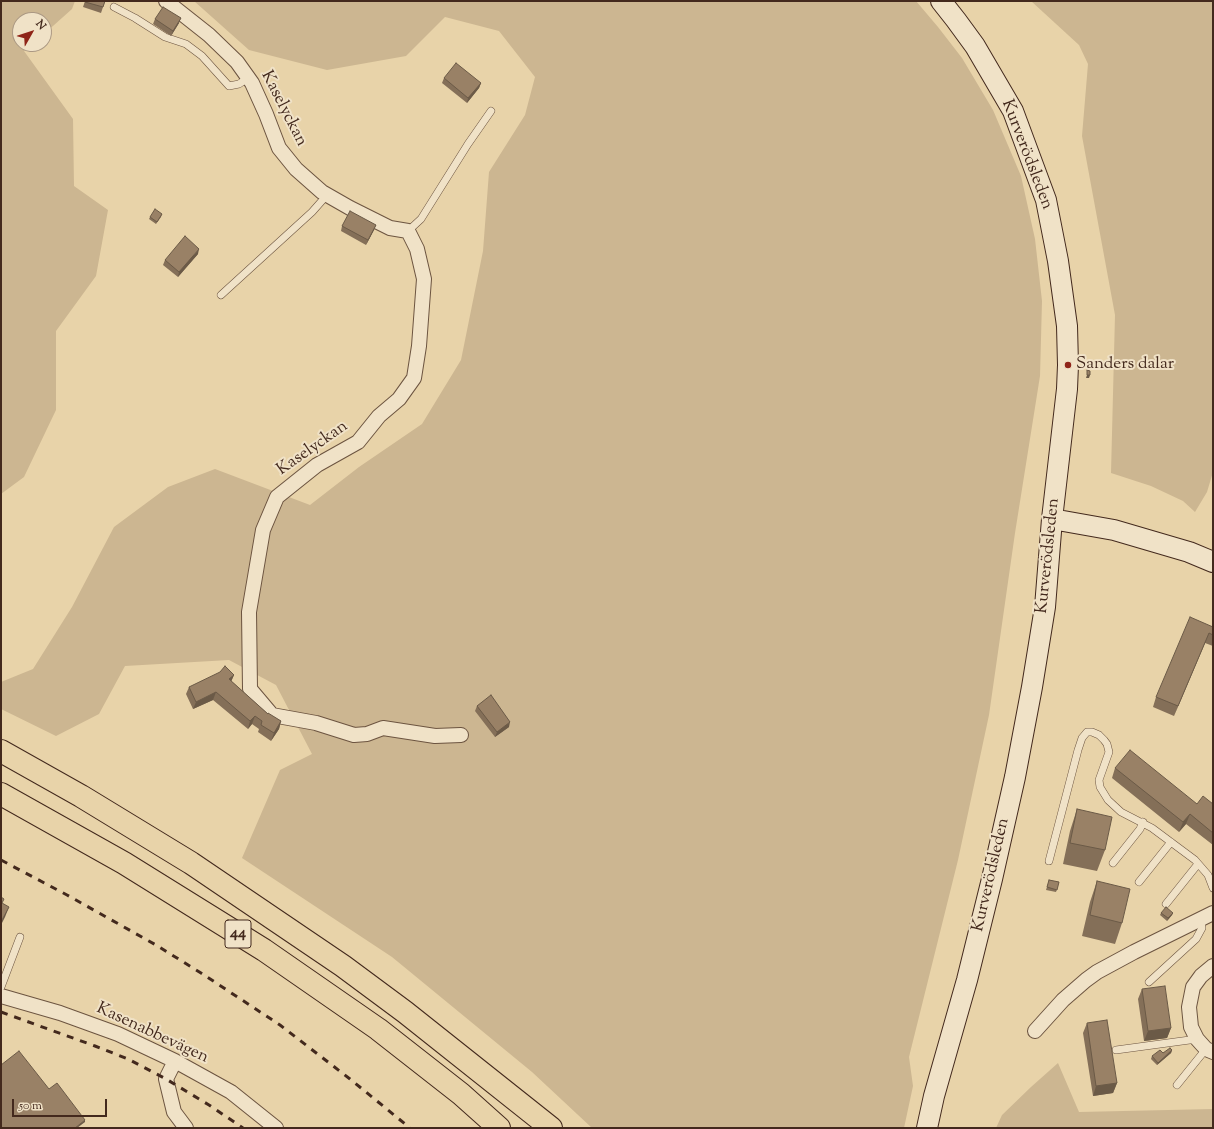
<!DOCTYPE html>
<html>
<head>
<meta charset="utf-8">
<style>
  body { margin:0 }
  #map { position:relative; width:1214px; height:1129px; overflow:hidden; background:#e8d3a9; font-family:"Sorts Mill Goudy",serif }
  canvas { display:block }
  .frame { position:absolute; inset:0; border:2px solid #43291d; pointer-events:none }
  .north { position:absolute; left:12px; top:12px; width:40px; height:40px; box-sizing:border-box; background:#f0e2c7; border:1px solid #ab9883; border-radius:50%; rotate:51deg; font-size:11px; font-weight:700; line-height:16px; text-align:center; color:#43291d }
  .north::after { content:''; display:block; margin:auto; width:14px; height:18px; background:#8f2418; clip-path:polygon(50% 0,100% 100%,50% 72%,0 100%) }
  .scale { position:absolute; left:12px; top:1099px; width:95px; height:18px; box-sizing:border-box; border:2px solid #43291d; border-top:0; padding-left:5px; font-size:12px; line-height:14px; white-space:nowrap; color:#43291d; -webkit-text-stroke:3px #f0e2c7; paint-order:stroke }
</style>
</head>
<body>
<div id="map">
<canvas width="1214" height="1129"></canvas>
<div class="frame"></div>
<div class="north">N</div>
<div class="scale">50 m</div>
</div>
<script>
const context = document.querySelector('canvas').getContext('2d');
context.lineJoin = 'round';
function fill(path, color) {
  context.fillStyle = color;
  context.fill(path, 'evenodd');
}
function toPath(rows) {
  const path = new Path2D();
  for (const r of rows) {
    path.moveTo(r[0], r[1]);
    for (let i = 2; i < r.length; i += 2) path.lineTo(r[i], r[i + 1]);
  }
  return path;
}
function strokePath(path, color, width, dash) {
  context.strokeStyle = color;
  context.lineWidth = width;
  context.lineCap = dash ? 'butt' : 'round';
  context.setLineDash(dash || []);
  context.stroke(path);
}
function write(font, color, halo, rows, align = 'center') {
  context.font = font + ' "Sorts Mill Goudy",serif';
  context.lineWidth = 4;
  context.setLineDash([]);
  context.textBaseline = 'middle';
  context.strokeStyle = halo;
  context.fillStyle = color;
  for (const [text, x, y, turn = 0] of rows) {
    context.save();
    context.translate(x, y);
    context.rotate((+turn || 0) * Math.PI / 180);
    context.textAlign = isNaN(turn) ? turn : align;
    if (halo) context.strokeText(text, 0, 0);
    context.fillText(text, 0, 0);
    context.restore();
  }
}
fill(toPath([
  [1,1,75,1,72,9,44,34,44,20,20,20,20,44,32,44,24,51,73,119,74,186,108,210,96,276,56,331,56,410,24,477,1,494],
  [194,1,916,1,938,27,962,58,993,110,1021,176,1035,239,1042,301,1040,376,1015,533,989,715,958,860,909,1057,913,1086,904,1128,592,1128,532,1072,392,957,242,858,280,770,312,754,276,685,229,660,125,666,99,714,56,736,1,709,1,682,33,669,72,607,114,527,168,487,215,469,310,505,359,467,422,424,461,360,483,251,489,172,525,115,535,77,499,31,445,17,406,56,327,70,249,50],
  [1031,1,1213,1,1213,472,1207,492,1195,512,1183,501,1151,486,1111,473,1115,315,1082,136,1088,64,1079,45],
  [1058,1063,1079,1112,1213,1109,1213,1128,996,1128,1002,1115,1031,1087]
]), '#ccb691');
const lane = toPath([
  [114,7,135,18,165,37,186,44,202,56,229,86,239,84,248,78],
  [408,231,421,219,468,144,491,111],
  [221,295,312,212,327,195],
  [1049,861,1078,750,1082,738,1087,732,1092,732,1099,735,1104,740,1107,744,1109,752,1099,780,1100,787,1108,800,1121,812,1152,828,1195,860,1208,875,1213,888],
  [1113,863,1140,829,1143,822],
  [1139,882,1171,842],
  [1166,904,1198,864],
  [1149,982,1196,939,1202,928,1201,918],
  [1,987,20,937],
  [1116,1050,1197,1039],
  [1177,1085,1206,1049]
]);
const street = toPath([
  [166,1,209,35,237,62,252,83,266,114,279,148,296,169,322,192,350,208,390,228,408,231,417,249,424,279,419,346,414,378,399,399,379,416,358,442,317,465,277,497,263,530,249,612,250,689,272,715,316,723,354,735,367,734,383,728,435,736,461,735],
  [1213,966,1201,976,1193,987,1189,1007,1191,1027,1197,1039,1206,1049,1213,1052],
  [1,996,60,1013,118,1034,175,1061,231,1092,276,1128],
  [1035,1031,1063,1000,1086,980,1097,972,1134,952,1213,913],
  [175,1061,166,1079,174,1112,186,1128]
]);
const secondary = toPath([
  [1052,519,1114,530,1189,552,1213,562],
  [927,1128,934,1096,967,980,992,879,1015,777,1032,687,1045,607,1052,519,1067,389,1068,365,1067,326,1058,261,1046,200,1013,111,975,46,956,20,941,1]
]);
const highway = toPath([
  [1,751,81,796,191,863,343,966,405,1012,551,1128],
  [1,794,124,863,264,950,378,1029,461,1094,499,1128]
]);
strokePath(lane, '#6c5440', 8);
strokePath(street, '#6c5440', 16);
strokePath(secondary, '#43291d', 22);
strokePath(highway, '#43291d', 24);
strokePath(lane, '#f0e2c7', 7);
strokePath(street, '#f0e2c7', 14);
strokePath(secondary, '#f0e2c7', 20);
strokePath(highway, '#e8d3a9', 22);
strokePath(toPath([
  [1,860,67,895,156,945,201,973,280,1025,350,1079,410,1128],
  [1,1012,95,1046,128,1059,166,1079,209,1105,243,1128]
]), '#43291d', 3, [7, 7]);
fill(toPath([
  [85,1,105,1,101,13,83,7],
  [155,19,179,23,171,36,153,24],
  [444,78,481,83,479,88,467,103,442,83],
  [162,214,161,217,156,224,149,219,150,217],
  [376,225,374,230,366,245,341,231,342,226],
  [198,254,178,277,163,265,165,260],
  [1213,627,1213,646,1205,643,1174,716,1153,707,1156,697],
  [234,675,231,681,268,714,281,721,279,729,271,741,258,732,259,729,252,724,248,729,213,700,193,709,186,694,189,687],
  [477,706,509,727,495,737,475,711],
  [1115,768,1197,804,1213,804,1213,845,1186,824,1179,832,1112,778],
  [1077,809,1105,850,1097,871,1063,864,1070,831],
  [1049,880,1059,882,1056,892,1046,890],
  [1097,881,1122,923,1115,944,1082,936,1090,902],
  [1161,913,1173,913,1172,915,1167,921,1160,915],
  [1142,989,1171,1028,1167,1038,1144,1041,1138,999],
  [1087,1023,1117,1083,1113,1093,1093,1096,1083,1033],
  [1172,1050,1171,1053,1157,1065,1151,1059,1152,1056]
]), '#846f58');
fill(toPath([
  [181,18,179,23,171,36,173,31],
  [481,83,479,88,467,103,468,98],
  [376,225,374,230,366,245,368,240],
  [199,249,198,254,178,277,179,272],
  [1087,375,1090,375,1089,378,1086,378],
  [1209,633,1205,643,1174,716,1178,706],
  [234,675,231,682,229,679],
  [216,692,213,700,193,709,196,702],
  [255,716,252,724,248,729,250,721],
  [281,721,279,729,271,741,274,733],
  [510,722,509,727,495,737,497,732],
  [1190,814,1186,824,1179,832,1183,822],
  [9,907,5,917,1,925,2,920],
  [1173,913,1172,915,1167,921,1168,918],
  [1171,1028,1167,1038,1144,1041,1148,1031],
  [1172,1050,1171,1053,1157,1065,1158,1063],
  [1117,1083,1113,1093,1093,1096,1096,1086],
  [85,1120,85,1122,77,1128,75,1128]
]), '#6b5a47');
const building = toPath([
  [86,1,105,1,103,7,85,2,86,1],
  [163,7,181,18,173,31,155,19,163,7],
  [456,63,481,83,468,98,444,78,456,63],
  [155,209,162,214,157,222,150,217,155,209],
  [350,211,376,225,368,240,342,226,350,211],
  [185,236,199,249,179,272,165,260,185,236],
  [1087,370,1090,371,1090,375,1087,375,1087,370],
  [1190,617,1213,627,1213,635,1209,633,1178,706,1156,697,1190,617],
  [225,666,234,675,229,679,268,714,268,713,281,721,274,733,261,725,262,721,255,716,250,721,216,692,196,702,189,687,220,672,225,666],
  [491,695,510,722,497,732,477,706,491,695],
  [1130,750,1197,804,1203,796,1213,804,1213,833,1190,814,1183,822,1115,768,1130,750],
  [1077,809,1112,817,1105,850,1070,843,1077,809],
  [1049,880,1059,882,1057,890,1047,887,1049,880],
  [1097,881,1130,889,1122,923,1090,915,1097,881],
  [1,897,4,899,2,903,9,907,2,920,1,919,1,897],
  [1166,907,1173,913,1168,918,1161,913,1166,907],
  [1165,986,1171,1028,1148,1031,1142,989,1165,986],
  [1107,1020,1117,1083,1096,1086,1087,1023,1107,1020],
  [1170,1048,1172,1050,1158,1063,1152,1056,1160,1050,1163,1053,1170,1048],
  [19,1051,49,1089,57,1083,85,1120,75,1128,1,1128,1,1065,19,1051]
]);
fill(building, '#998166');
strokePath(building, '#6b5a47', 1);
for (const [x, y, r, color] of [
  [1068,365,4,"#8f2418"]
]) {
  const dot = new Path2D();
  dot.arc(x, y, r, 0, 2 * Math.PI);
  context.fillStyle = color;
  context.fill(dot);
  strokePath(dot, '#f0e2c7', 1.5);
}
for (const [x, y, w] of [
  [238,934,26]
]) {
  const box = new Path2D();
  box.roundRect(x - w / 2, y - 14, w, 28, 3);
  context.fillStyle = '#f0e2c7';
  context.fill(box);
  strokePath(box, '#43291d', 1);
}
write('bold 16px', '#43291d', null, [
  ["44",238,934]
]);
write('17px', '#43291d', '#f0e2c7', [
  ["Kaselyckan",283,109,63],
  ["Kurverödsleden",1026,155,69],
  ["Kaselyckan",313,449,-35],
  ["Kurverödsleden",1049,556,-84],
  ["Kurverödsleden",992,875,-77],
  ["Kasenabbevägen",152,1034,25]
]);
write('17px', '#43291d', '#f0e2c7', [
  ["Sanders dalar",1076,365]
], 'left');
</script>
</body>
</html>
